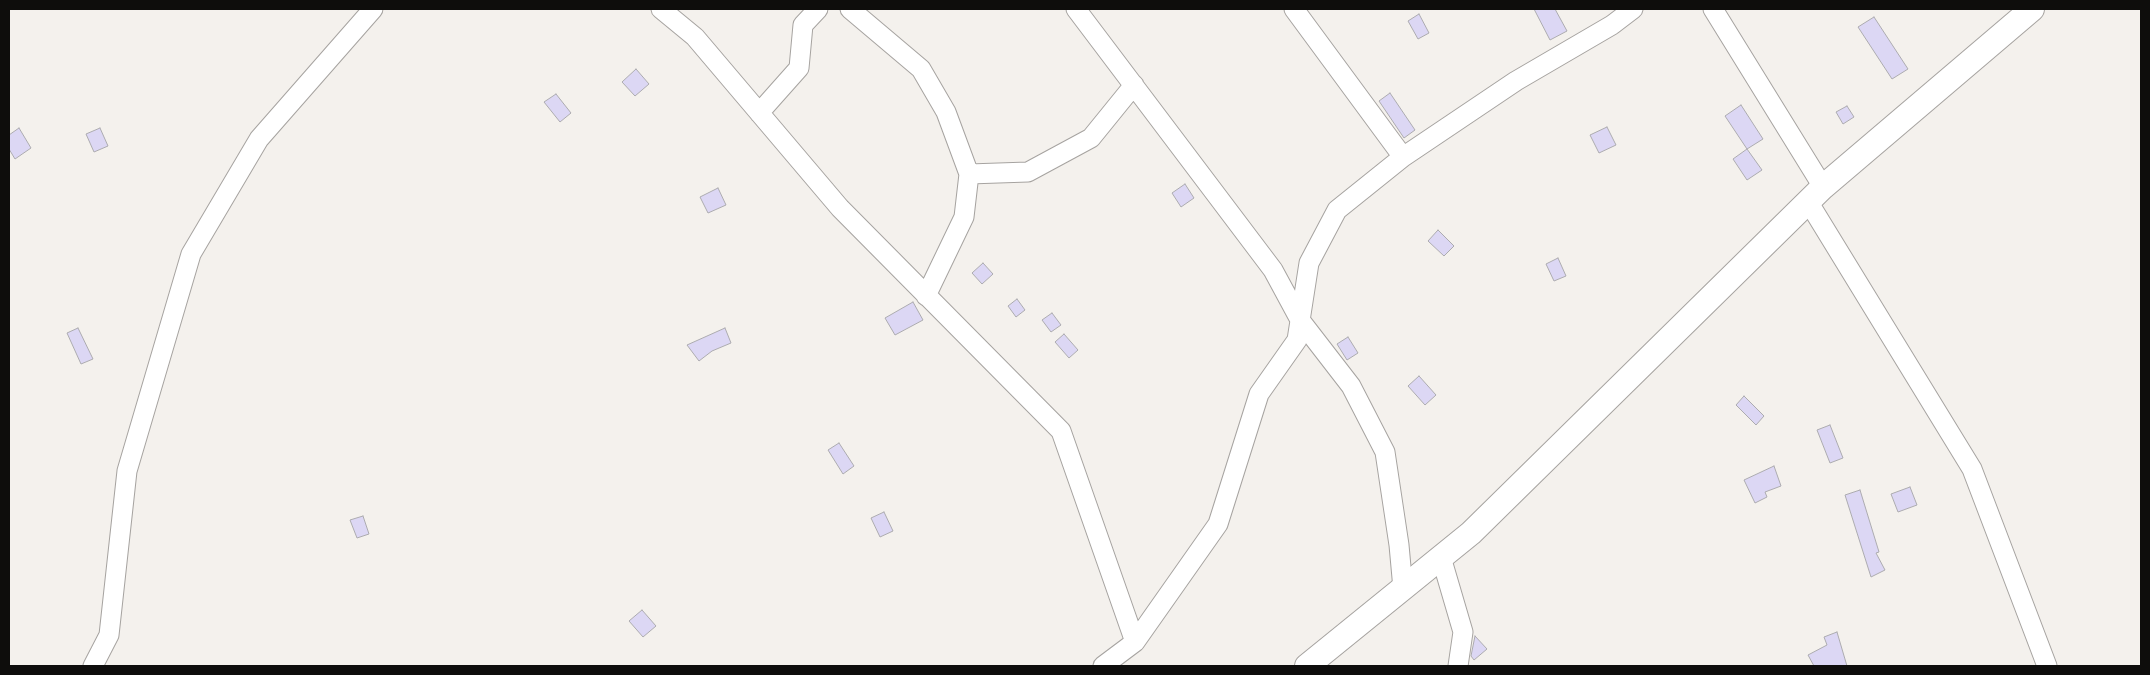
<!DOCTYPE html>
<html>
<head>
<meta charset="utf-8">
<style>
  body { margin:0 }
  #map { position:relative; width:2150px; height:675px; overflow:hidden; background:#f4f1ed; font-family:Jost,sans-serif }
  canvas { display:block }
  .frame { position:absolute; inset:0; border:10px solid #0e0d0c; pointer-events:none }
</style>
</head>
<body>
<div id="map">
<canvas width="2150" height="675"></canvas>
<div class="frame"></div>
</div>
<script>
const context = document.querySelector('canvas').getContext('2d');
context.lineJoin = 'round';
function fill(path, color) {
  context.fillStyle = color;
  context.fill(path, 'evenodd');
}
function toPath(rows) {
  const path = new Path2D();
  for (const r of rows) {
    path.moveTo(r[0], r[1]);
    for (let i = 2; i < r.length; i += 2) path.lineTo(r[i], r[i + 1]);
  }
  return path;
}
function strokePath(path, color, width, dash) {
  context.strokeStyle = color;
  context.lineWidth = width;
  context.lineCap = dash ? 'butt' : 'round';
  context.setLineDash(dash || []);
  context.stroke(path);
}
const building = toPath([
  [1534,9,1555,9,1567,31,1550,40,1534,9],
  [1419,14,1429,33,1418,39,1408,21,1419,14],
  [1874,17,1908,69,1892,79,1858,27,1874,17],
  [636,69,649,84,635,96,622,82,636,69],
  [1390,93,1415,130,1404,138,1379,101,1390,93],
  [556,94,571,113,560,122,544,102,556,94],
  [1741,105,1763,139,1747,149,1725,116,1741,105],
  [1847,106,1854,117,1843,124,1836,112,1847,106],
  [1607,127,1616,145,1599,153,1590,135,1607,127],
  [19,128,31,148,15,159,9,149,9,135,19,128],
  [100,128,108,146,94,152,86,134,100,128],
  [1747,149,1762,170,1747,180,1733,159,1747,149],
  [1185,184,1194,198,1181,207,1172,193,1185,184],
  [718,188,726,205,708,213,700,197,718,188],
  [1438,230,1454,246,1444,256,1428,241,1438,230],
  [1558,258,1566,276,1554,281,1546,264,1558,258],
  [983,263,993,274,982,284,972,273,983,263],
  [1017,299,1025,310,1016,317,1008,306,1017,299],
  [913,302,923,320,895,335,885,318,913,302],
  [1052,313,1061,325,1051,332,1042,320,1052,313],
  [78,328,93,359,81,364,67,333,78,328],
  [725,328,731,343,712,351,699,361,687,345,725,328],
  [1064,334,1078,350,1069,358,1055,342,1064,334],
  [1348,337,1358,353,1347,360,1337,344,1348,337],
  [1419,376,1436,395,1425,405,1408,386,1419,376],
  [1744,396,1764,416,1756,425,1736,405,1744,396],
  [1830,425,1843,458,1830,463,1817,430,1830,425],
  [839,443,854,466,843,474,828,450,839,443],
  [1774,466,1781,486,1765,492,1767,497,1755,503,1744,480,1774,466],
  [1910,487,1917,505,1898,512,1891,494,1910,487],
  [1860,490,1879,552,1876,553,1885,570,1871,577,1845,495,1860,490],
  [884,512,893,531,880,537,871,518,884,512],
  [363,516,369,534,357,538,350,520,363,516],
  [642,610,656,626,643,637,629,621,642,610],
  [1837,632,1847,666,1814,666,1808,655,1827,645,1824,637,1837,632],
  [1475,636,1487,649,1474,660,1471,656,1475,636]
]);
fill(building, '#dcd7f4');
strokePath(building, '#acabaf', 1);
const minor = toPath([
  [661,9,695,37,840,208,1061,431,1135,642],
  [850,9,921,69,946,112,969,174,964,217,926,296],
  [1076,9,1273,270,1300,320,1351,386,1385,452,1399,545,1403,589],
  [1294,9,1403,157],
  [1713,9,1823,187],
  [759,113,799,68,803,25,818,9],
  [969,174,1028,172,1091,138,1134,85],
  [1809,203,1972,469,2047,666],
  [1441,557,1463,632,1458,666],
  [93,666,109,635,127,471,191,254,259,139,373,9],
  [1103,666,1135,642,1218,524,1259,394,1297,340,1309,263,1337,210,1403,157,1516,81,1612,25,1633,9]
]);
const tertiary = toPath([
  [1307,666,1471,533,1823,187,2032,9]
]);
strokePath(minor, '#a6a3a0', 21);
strokePath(tertiary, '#a6a3a0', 26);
strokePath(minor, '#fff', 19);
strokePath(tertiary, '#fff', 24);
</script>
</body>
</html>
